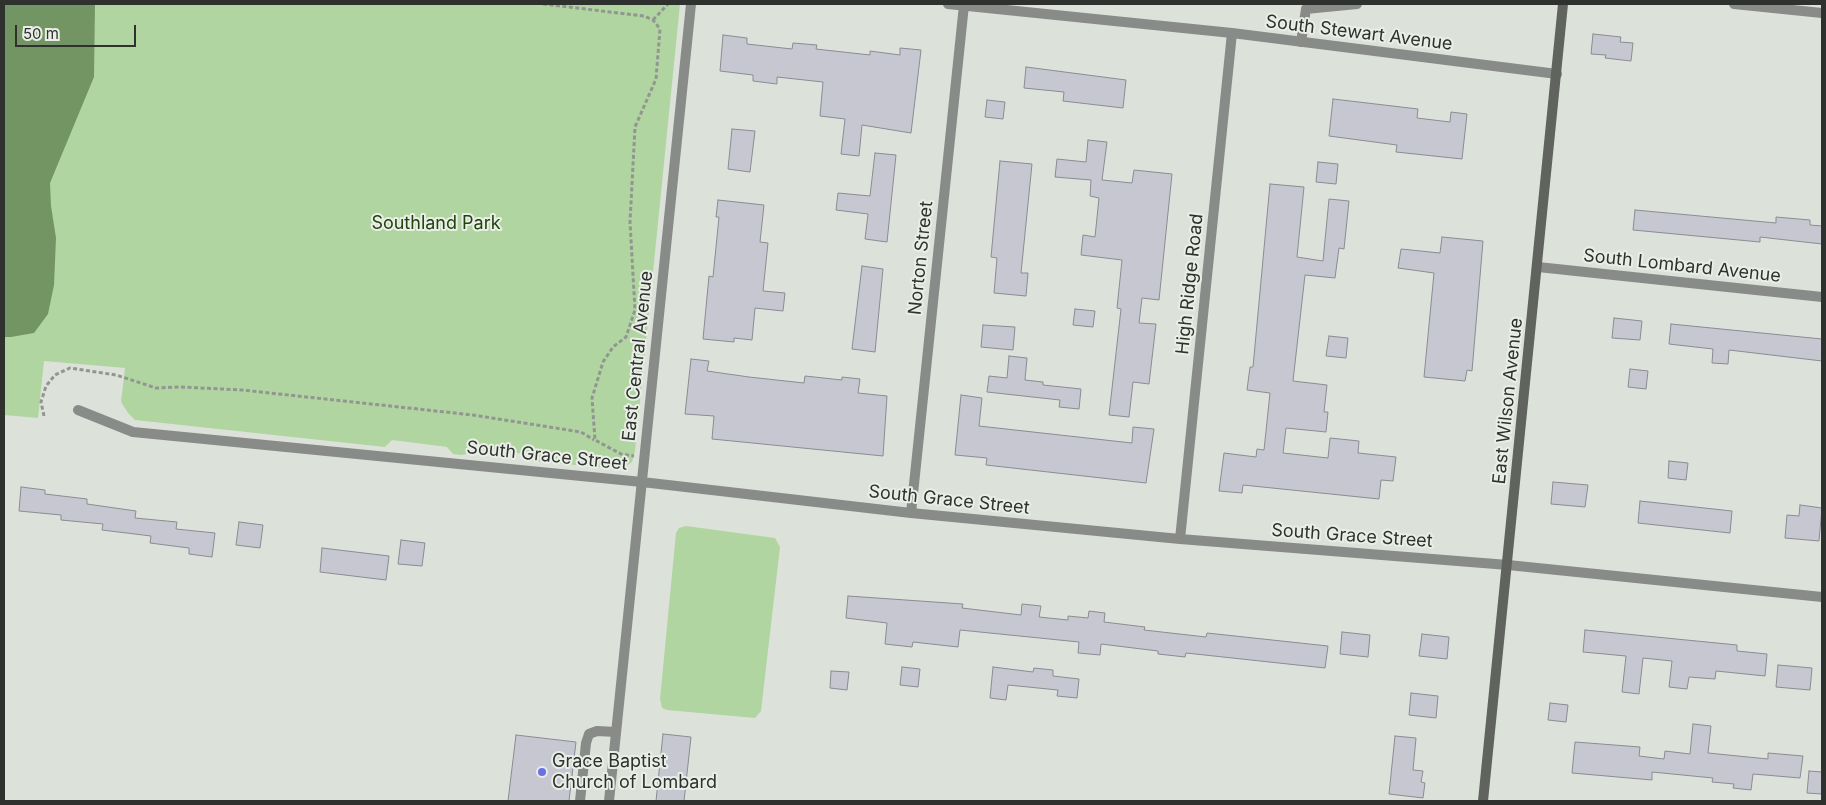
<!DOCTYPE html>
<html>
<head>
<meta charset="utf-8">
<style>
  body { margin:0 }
  #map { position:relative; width:1826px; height:805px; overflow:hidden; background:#dce2da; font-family:Inter,sans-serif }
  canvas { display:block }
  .frame { position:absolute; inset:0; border:5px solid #2f312e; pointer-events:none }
  .scale { position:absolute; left:15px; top:25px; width:121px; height:22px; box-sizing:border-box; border:2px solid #2f312e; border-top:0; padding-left:6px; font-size:15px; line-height:18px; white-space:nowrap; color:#2f312e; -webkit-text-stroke:4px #e9efe7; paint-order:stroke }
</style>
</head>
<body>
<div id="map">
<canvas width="1826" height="805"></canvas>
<div class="frame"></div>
<div class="scale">50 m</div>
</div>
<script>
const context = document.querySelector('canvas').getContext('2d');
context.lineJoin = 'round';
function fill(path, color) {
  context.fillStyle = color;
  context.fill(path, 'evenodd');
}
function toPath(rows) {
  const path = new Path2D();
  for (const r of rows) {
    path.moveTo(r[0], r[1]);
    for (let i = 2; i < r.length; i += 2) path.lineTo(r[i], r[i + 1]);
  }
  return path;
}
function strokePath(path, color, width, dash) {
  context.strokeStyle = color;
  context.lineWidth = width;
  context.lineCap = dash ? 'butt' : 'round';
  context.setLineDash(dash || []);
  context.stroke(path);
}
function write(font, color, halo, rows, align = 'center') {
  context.font = font + ' Inter,sans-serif';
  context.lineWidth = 4;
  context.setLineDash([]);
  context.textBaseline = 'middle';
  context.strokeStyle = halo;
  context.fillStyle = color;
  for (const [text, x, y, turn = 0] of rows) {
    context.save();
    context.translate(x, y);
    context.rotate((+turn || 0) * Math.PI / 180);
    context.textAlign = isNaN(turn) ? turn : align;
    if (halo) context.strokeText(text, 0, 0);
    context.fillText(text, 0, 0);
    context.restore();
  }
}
fill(toPath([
  [4,4,680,4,635,451,632,462,621,469,531,461,526,454,471,448,467,454,461,455,453,454,447,447,392,440,385,447,135,420,128,413,121,402,125,368,44,361,38,418,4,415],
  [686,526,775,538,780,547,761,711,755,718,667,710,662,708,660,699,676,533,679,528]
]), '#b1d5a1');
fill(toPath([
  [4,4,95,4,94,77,50,183,51,206,56,238,54,285,48,314,34,333,11,337,4,337]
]), '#739563');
const building = toPath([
  [1593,34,1621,37,1620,42,1633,43,1631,61,1605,58,1606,55,1591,54,1593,34],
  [723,35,747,38,747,44,792,49,793,43,817,45,816,49,870,55,870,51,900,55,900,48,921,50,911,133,862,125,859,156,841,154,845,119,820,116,823,82,777,77,777,84,753,81,753,75,720,71,723,35],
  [1026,67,1126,80,1123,108,1063,101,1064,92,1024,88,1026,67],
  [1333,99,1418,109,1417,118,1450,122,1451,112,1467,114,1462,159,1396,152,1397,145,1329,136,1333,99],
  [987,100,1005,102,1003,119,985,117,987,100],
  [732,129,755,131,750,172,728,169,732,129],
  [1088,140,1107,142,1102,180,1132,183,1134,170,1172,174,1159,300,1142,298,1139,323,1156,324,1149,384,1133,382,1129,417,1109,415,1121,309,1117,308,1122,260,1081,255,1083,235,1095,237,1099,198,1090,196,1091,180,1055,177,1057,159,1086,162,1088,140],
  [875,153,896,155,887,242,865,239,868,214,836,210,838,193,870,196,875,153],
  [1000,161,1032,164,1021,273,1028,273,1026,296,994,293,997,258,991,257,1000,161],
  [1318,162,1338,164,1336,184,1316,182,1318,162],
  [1270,184,1304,187,1297,257,1323,261,1329,199,1349,201,1344,249,1339,248,1335,278,1305,275,1293,381,1327,385,1324,412,1328,412,1326,432,1286,428,1283,453,1328,458,1330,438,1359,441,1358,453,1396,457,1393,481,1381,480,1379,499,1243,485,1242,493,1219,491,1224,453,1256,457,1257,449,1264,450,1270,393,1247,390,1250,367,1253,367,1270,184],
  [718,200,764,205,760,242,768,243,763,291,785,293,783,311,755,308,752,340,734,338,734,342,703,339,709,276,713,277,719,217,716,217,718,200],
  [1635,210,1776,223,1776,217,1810,220,1810,225,1822,226,1822,244,1760,237,1760,242,1633,230,1635,210],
  [1442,237,1483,241,1472,371,1467,370,1465,381,1424,377,1434,273,1398,268,1401,249,1440,253,1442,237],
  [862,266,883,269,875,352,852,349,862,266],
  [1075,309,1095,311,1093,327,1073,325,1075,309],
  [1614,318,1642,321,1640,340,1612,338,1614,318],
  [1671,324,1822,339,1822,361,1729,350,1728,364,1712,363,1713,349,1669,344,1671,324],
  [983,325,1015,327,1013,350,981,347,983,325],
  [1329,336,1348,338,1346,358,1326,356,1329,336],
  [1009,356,1027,358,1025,380,1043,382,1043,385,1081,389,1079,409,1059,407,1060,400,987,392,989,376,1007,378,1009,356],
  [691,359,709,361,707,371,749,377,804,383,805,376,842,380,842,377,860,379,858,393,887,396,883,456,712,439,714,416,685,414,691,359],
  [1630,369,1648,371,1646,389,1628,387,1630,369],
  [961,395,982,398,979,426,1132,443,1133,427,1154,429,1146,483,986,465,987,458,955,455,961,395],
  [1669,461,1688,463,1686,480,1668,478,1669,461],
  [1553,482,1588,485,1585,507,1551,504,1553,482],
  [21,487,45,490,45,494,87,499,87,504,136,511,135,518,177,522,176,529,215,533,212,557,189,554,189,548,150,543,151,536,102,530,103,524,61,520,61,515,19,511,21,487],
  [1640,501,1732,511,1730,533,1638,523,1640,501],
  [1800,505,1822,508,1819,541,1785,538,1787,515,1799,516,1800,505],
  [239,522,263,525,260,548,236,545,239,522],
  [401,540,425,543,422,566,398,564,401,540],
  [322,548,389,556,386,580,320,572,322,548],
  [848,596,963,604,962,608,1021,615,1022,604,1041,606,1039,617,1068,620,1068,616,1088,618,1089,611,1105,613,1104,622,1145,627,1144,630,1206,637,1207,633,1328,646,1325,668,1186,653,1185,657,1158,654,1158,651,1101,644,1100,655,1078,653,1079,642,960,630,958,647,913,642,912,647,885,644,887,623,846,618,848,596],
  [1585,630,1737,645,1737,651,1767,654,1765,676,1716,671,1715,679,1689,677,1687,689,1669,687,1672,661,1643,658,1639,694,1622,692,1626,656,1583,652,1585,630],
  [1342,632,1370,635,1368,657,1340,654,1342,632],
  [1422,634,1449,637,1447,659,1419,656,1422,634],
  [1778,665,1812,668,1810,690,1776,687,1778,665],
  [902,667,920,669,918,687,900,685,902,667],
  [993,667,1033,672,1034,668,1053,670,1053,676,1079,679,1077,698,1057,696,1058,690,1008,685,1006,700,990,698,993,667],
  [831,671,849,672,847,690,830,688,831,671],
  [1411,693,1438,696,1436,718,1409,715,1411,693],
  [1550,703,1568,705,1566,722,1548,720,1550,703],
  [1693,724,1711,726,1708,753,1768,759,1768,753,1803,756,1800,778,1753,774,1751,790,1733,788,1734,784,1712,782,1713,778,1652,772,1652,780,1572,773,1575,742,1640,747,1639,756,1664,759,1665,751,1690,754,1693,724],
  [663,734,691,737,684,801,656,801,663,734],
  [516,735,576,742,569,801,508,801,516,735],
  [1395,736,1416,738,1413,770,1423,771,1421,782,1425,783,1423,798,1389,794,1395,736],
  [1809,771,1822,772,1822,794,1807,793,1809,771]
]);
fill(building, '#c6c7d0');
strokePath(building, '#8a8b93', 1);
strokePath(toPath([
  [543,4,644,16,653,20,660,29,656,79,635,127,630,222,635,310,626,337,613,347,603,362,592,398,595,440,621,454,634,456],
  [653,20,668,4],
  [44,416,41,402,46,386,55,375,70,368,116,375,156,388,181,387,242,390,473,415,581,432,594,440]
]), '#919690', 3, [4, 2.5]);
strokePath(toPath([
  [1301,42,1306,9,1357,4],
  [580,801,586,743,589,734,597,731,616,732]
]), '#898b88', 10);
strokePath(toPath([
  [948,4,1232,33,1557,74],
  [1734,4,1822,13],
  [1538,267,1822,297],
  [78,410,133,432,642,482,911,513,1180,539,1508,565,1822,597],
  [911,513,964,5],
  [1180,539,1232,33],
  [609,801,691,4]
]), '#898b88', 10);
strokePath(toPath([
  [1483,801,1563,4]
]), '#60635e', 10);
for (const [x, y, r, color] of [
  [542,772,5,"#6a6ee7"]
]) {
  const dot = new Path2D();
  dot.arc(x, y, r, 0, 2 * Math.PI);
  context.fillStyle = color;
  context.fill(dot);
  strokePath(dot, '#e9efe7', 2);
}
write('18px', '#2f312e', '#e9efe7', [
  ["South Stewart Avenue",1359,33,7],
  ["Norton Street",921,258,-84],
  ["South Lombard Avenue",1682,266,6],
  ["High Ridge Road",1190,284,-84],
  ["East Central Avenue",638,356,-84],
  ["East Wilson Avenue",1508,401,-84],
  ["South Grace Street",547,456,6],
  ["South Grace Street",949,500,6],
  ["South Grace Street",1352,536,4]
]);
write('18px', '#20420c', '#e9efe7', [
  ["Southland Park",436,224]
]);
write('18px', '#2f312e', '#e9efe7', [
  ["Grace Baptist",552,762],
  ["Church of Lombard",552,783]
], 'left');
</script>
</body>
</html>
